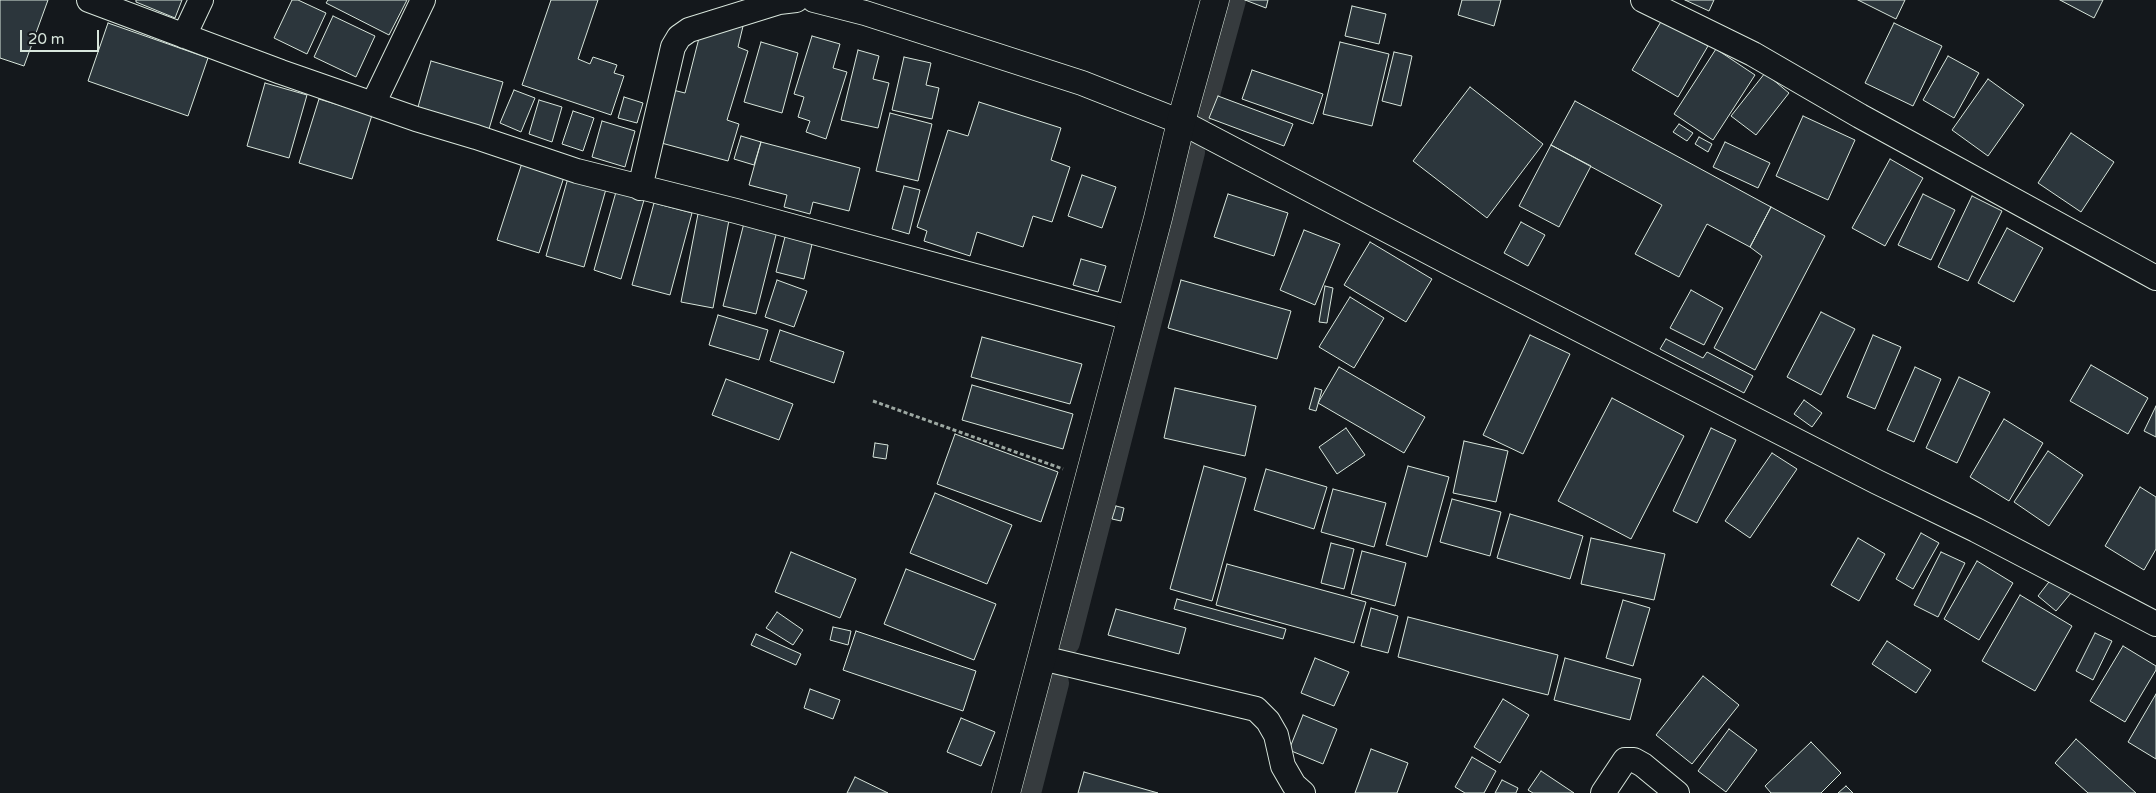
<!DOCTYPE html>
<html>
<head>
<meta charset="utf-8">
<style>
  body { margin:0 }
  #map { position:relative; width:2156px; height:793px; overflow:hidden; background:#14181c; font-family:"Varela Round",sans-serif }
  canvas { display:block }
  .scale { position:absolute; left:20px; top:30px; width:79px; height:22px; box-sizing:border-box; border:2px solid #d8e6dc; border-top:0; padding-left:6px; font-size:15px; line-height:18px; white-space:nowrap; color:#d8e6dc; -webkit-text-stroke:4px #14181c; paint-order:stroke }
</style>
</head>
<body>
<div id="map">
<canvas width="2156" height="793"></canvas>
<div class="scale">20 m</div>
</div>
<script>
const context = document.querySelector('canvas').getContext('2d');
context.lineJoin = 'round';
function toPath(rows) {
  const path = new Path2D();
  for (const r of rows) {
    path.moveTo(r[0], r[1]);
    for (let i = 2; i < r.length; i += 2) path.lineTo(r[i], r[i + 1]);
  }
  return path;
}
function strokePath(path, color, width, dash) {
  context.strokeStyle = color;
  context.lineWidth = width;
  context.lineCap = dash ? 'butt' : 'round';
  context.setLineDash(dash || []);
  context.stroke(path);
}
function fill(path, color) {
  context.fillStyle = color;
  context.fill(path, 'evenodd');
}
strokePath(toPath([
  [1202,109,1232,0],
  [1066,642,1191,152],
  [1027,793,1055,683]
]), '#363b3e', 28);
const building = toPath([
  [0,0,48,0,24,66,0,58,0,0],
  [136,0,182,0,175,18,136,2,136,0],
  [292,0,298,0,326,13,307,54,274,38,292,0],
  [328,0,407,0,389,35,326,3,328,0],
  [551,0,598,0,578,59,590,64,593,57,617,65,614,73,624,76,611,115,522,85,551,0],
  [1245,0,1268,0,1266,8,1245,0],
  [1462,0,1501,0,1494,26,1458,15,1462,0],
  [1685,0,1714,0,1709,11,1685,0],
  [1858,0,1905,0,1896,19,1858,0],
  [2060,0,2103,0,2094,18,2060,0],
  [1352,6,1386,14,1379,44,1345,36,1352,6],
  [333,16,375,36,356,77,314,57,333,16],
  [745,18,738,47,748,51,727,120,739,124,728,161,654,141,669,89,685,93,699,38,745,18],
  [1662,20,1708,46,1678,97,1632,70,1662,20],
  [108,23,208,58,188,116,88,81,108,23],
  [1894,23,1942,46,1913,106,1865,83,1894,23],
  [812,36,840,44,833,68,847,72,826,139,806,132,810,121,798,117,804,97,794,94,812,36],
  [761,42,798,53,782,113,744,102,761,42],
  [1340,42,1389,54,1372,126,1323,114,1340,42],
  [1716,49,1755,75,1713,140,1674,114,1716,49],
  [858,50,879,56,873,79,889,83,878,128,841,120,858,50],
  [1394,52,1412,56,1401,106,1382,101,1394,52],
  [1948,56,1979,73,1954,118,1923,100,1948,56],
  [904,57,931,63,926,85,939,88,932,119,892,110,904,57],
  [431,61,503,82,489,129,418,107,431,61],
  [1252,70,1323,94,1313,124,1242,99,1252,70],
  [1765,73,1789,93,1756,135,1731,116,1765,73],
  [1988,79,2024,105,1988,156,1952,130,1988,79],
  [265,83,307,95,289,158,247,146,265,83],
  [1470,87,1543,144,1487,218,1413,161,1470,87],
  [514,90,535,98,521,132,500,123,514,90],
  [1218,96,1293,124,1284,146,1209,118,1218,96],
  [624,97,643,103,637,123,618,118,624,97],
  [319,99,372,115,352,179,299,163,319,99],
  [539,100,562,107,552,142,529,134,539,100],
  [1575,101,1771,207,1750,247,1707,224,1679,277,1635,254,1662,205,1551,145,1575,101],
  [979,102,1061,128,1051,160,1070,167,1052,222,1033,216,1023,247,977,232,970,256,924,241,927,231,917,227,948,130,968,136,979,102],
  [573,111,594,118,583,151,562,144,573,111],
  [890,113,932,124,918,181,876,171,890,113],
  [1803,116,1855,140,1828,200,1776,176,1803,116],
  [602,121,635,131,625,167,592,157,602,121],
  [1679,124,1693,133,1687,141,1673,132,1679,124],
  [2071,133,2114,162,2081,212,2038,183,2071,133],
  [741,136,761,142,754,165,734,159,741,136],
  [1699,137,1712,144,1708,152,1695,144,1699,137],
  [761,142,860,168,849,211,813,202,810,214,784,207,787,195,749,185,761,142],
  [1725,142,1770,163,1758,188,1713,167,1725,142],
  [1551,145,1591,166,1559,227,1519,206,1551,145],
  [1890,159,1923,178,1885,246,1852,228,1890,159],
  [522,163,564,177,539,253,497,240,522,163],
  [1082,175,1116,187,1102,228,1068,216,1082,175],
  [568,178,606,189,584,267,546,256,568,178],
  [904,186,920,190,909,234,892,229,904,186],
  [616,192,644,200,621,279,594,270,616,192],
  [1228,194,1288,213,1274,256,1214,237,1228,194],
  [1923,194,1955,210,1931,260,1898,245,1923,194],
  [1972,196,2002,211,1968,281,1938,267,1972,196],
  [654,203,692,213,670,295,632,285,654,203],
  [1771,207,1825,236,1755,370,1714,348,1762,256,1750,247,1771,207],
  [698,214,729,220,713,308,681,302,698,214],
  [1521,222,1545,235,1528,266,1504,253,1521,222],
  [744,223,777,231,756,314,723,306,744,223],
  [2007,228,2043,248,2014,302,1978,283,2007,228],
  [1304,230,1340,244,1315,305,1280,290,1304,230],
  [786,233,813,240,804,279,776,272,786,233],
  [1370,242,1432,279,1406,322,1344,285,1370,242],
  [1081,259,1106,266,1098,292,1073,285,1081,259],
  [777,280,807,291,794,327,765,317,777,280],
  [1181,280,1291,311,1277,359,1168,328,1181,280],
  [1325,286,1333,288,1327,323,1319,322,1325,286],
  [1691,290,1723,308,1704,345,1670,328,1691,290],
  [1350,297,1384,318,1354,368,1319,347,1350,297],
  [1821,312,1855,329,1821,395,1787,377,1821,312],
  [718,315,768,330,759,360,709,345,718,315],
  [780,330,844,352,834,383,770,361,780,330],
  [1530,335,1570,354,1523,454,1483,435,1530,335],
  [1873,335,1901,347,1875,409,1847,397,1873,335],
  [982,337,1082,364,1070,404,971,377,982,337],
  [1666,339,1703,358,1707,352,1753,376,1744,393,1660,349,1666,339],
  [2091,365,2148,398,2128,434,2070,401,2091,365],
  [1339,367,1425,417,1404,453,1318,403,1339,367],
  [1915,367,1941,379,1914,442,1887,430,1915,367],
  [1959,377,1990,392,1957,463,1926,448,1959,377],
  [726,379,793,404,779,440,712,415,726,379],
  [972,385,1073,414,1063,449,962,420,972,385],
  [1175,388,1256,406,1245,456,1164,438,1175,388],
  [1315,388,1322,390,1316,411,1309,409,1315,388],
  [1612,398,1684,436,1631,539,1558,501,1612,398],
  [1804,400,1822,413,1812,427,1794,414,1804,400],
  [2156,406,2156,437,2144,431,2156,406],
  [2004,419,2043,443,2009,501,1970,477,2004,419],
  [1346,428,1365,455,1337,474,1319,447,1346,428],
  [1711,428,1736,440,1697,523,1673,511,1711,428],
  [955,434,1058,472,1041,522,937,484,955,434],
  [1464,441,1508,451,1496,502,1453,493,1464,441],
  [875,443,888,445,886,459,873,457,875,443],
  [2048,451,2083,475,2049,526,2014,502,2048,451],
  [1772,453,1797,469,1750,538,1725,521,1772,453],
  [1204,466,1246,478,1212,601,1170,589,1204,466],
  [1408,466,1449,477,1427,557,1386,545,1408,466],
  [1266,469,1327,487,1314,529,1254,510,1266,469],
  [2140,487,2156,497,2156,549,2144,570,2105,546,2140,487],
  [1333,489,1386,503,1374,547,1321,532,1333,489],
  [935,493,1012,525,987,584,910,553,935,493],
  [1452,499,1501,512,1490,556,1440,542,1452,499],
  [1116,506,1124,508,1121,521,1112,519,1116,506],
  [1510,514,1583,536,1570,579,1497,558,1510,514],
  [1921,533,1939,543,1913,589,1896,579,1921,533],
  [1591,538,1665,554,1654,600,1581,584,1591,538],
  [1858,538,1885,554,1859,601,1831,585,1858,538],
  [1331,543,1354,549,1344,589,1321,583,1331,543],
  [1362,551,1406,563,1395,606,1351,594,1362,551],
  [791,552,856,579,840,618,775,592,791,552],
  [1941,552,1965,563,1938,617,1914,605,1941,552],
  [1977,561,2013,583,1979,640,1944,619,1977,561],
  [1227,564,1366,602,1354,643,1216,605,1227,564],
  [906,569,996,604,974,660,884,624,906,569],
  [2052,578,2071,593,2056,611,2038,596,2052,578],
  [2020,595,2072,626,2035,691,1982,661,2020,595],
  [1177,599,1286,629,1283,639,1174,609,1177,599],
  [1623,600,1650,608,1633,666,1606,658,1623,600],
  [1371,608,1398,616,1388,653,1361,646,1371,608],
  [1116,609,1186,628,1179,654,1108,635,1116,609],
  [777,612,803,630,793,645,766,628,777,612],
  [1408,617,1558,655,1548,695,1398,657,1408,617],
  [833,627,851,631,848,645,830,640,833,627],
  [856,631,976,671,963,711,843,670,856,631],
  [2095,633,2112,641,2093,680,2076,671,2095,633],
  [756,634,801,654,796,665,751,645,756,634],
  [1887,641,1931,670,1916,693,1872,664,1887,641],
  [2123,646,2156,666,2156,670,2125,722,2090,701,2123,646],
  [1315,658,1349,672,1334,706,1301,693,1315,658],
  [1565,658,1641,679,1630,720,1554,700,1565,658],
  [1703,676,1739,705,1692,764,1656,735,1703,676],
  [810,689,840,700,833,719,804,708,810,689],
  [2156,694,2156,759,2128,742,2156,694],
  [1503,699,1529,715,1500,763,1474,747,1503,699],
  [1303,715,1337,729,1323,764,1289,750,1303,715],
  [961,718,995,732,981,766,947,752,961,718],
  [1729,729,1757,750,1726,792,1698,771,1729,729],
  [2076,739,2136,793,2088,793,2055,763,2076,739],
  [1811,742,1841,773,1821,793,1771,793,1765,786,1811,742],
  [1371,749,1408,763,1397,793,1355,793,1371,749],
  [1472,757,1496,771,1484,793,1465,793,1455,787,1472,757],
  [1541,771,1574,793,1533,793,1528,790,1541,771],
  [1084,772,1158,793,1078,793,1084,772],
  [855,777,888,793,847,793,855,777],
  [1502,780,1518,788,1516,793,1495,793,1502,780],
  [1846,786,1853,793,1838,793,1846,786]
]);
fill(building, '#2c363c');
strokePath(building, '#d8e6dc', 1);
const street = toPath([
  [89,0,281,72,416,119,476,137,577,171,736,211,1130,318],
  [814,0,865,13,1082,83,1181,122,1463,270,1877,482,1976,530,2156,624],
  [1643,0,1753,54,1860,116,2156,278],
  [184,36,201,0],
  [373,104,423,0],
  [640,188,673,47,679,37,689,30,779,2,796,0],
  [1042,658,1256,709,1268,721,1276,735,1283,766,1294,785,1303,793],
  [1603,793,1625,760,1634,760,1643,765,1677,793]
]);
const primary = toPath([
  [1006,793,1158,218,1181,122,1215,0]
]);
strokePath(street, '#d8e6dc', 26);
strokePath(primary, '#d8e6dc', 29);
strokePath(toPath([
  [873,401,1063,469]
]), '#9da8a2', 3, [4, 2.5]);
strokePath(street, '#14181c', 24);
strokePath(primary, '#14181c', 28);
</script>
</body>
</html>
